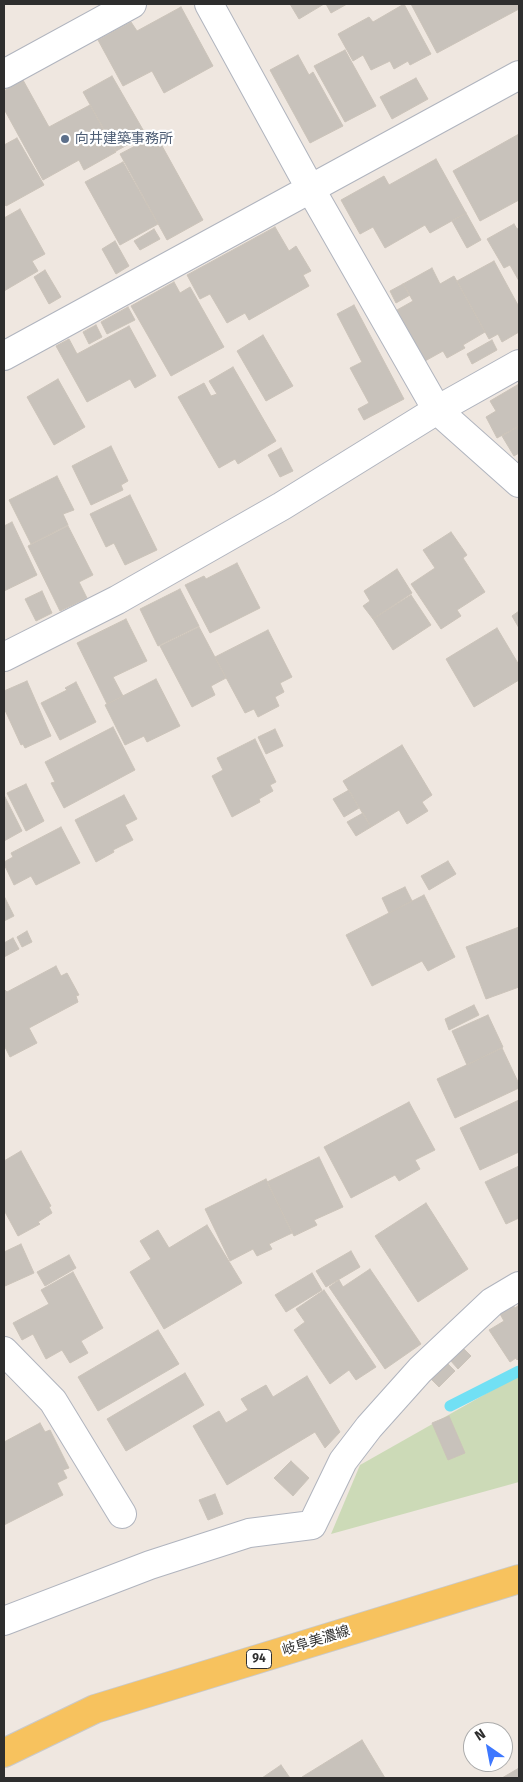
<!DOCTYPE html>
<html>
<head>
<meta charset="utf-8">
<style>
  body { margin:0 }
  #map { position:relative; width:523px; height:1782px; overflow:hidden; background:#efe7e0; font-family:"Fira Sans",sans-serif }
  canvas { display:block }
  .frame { position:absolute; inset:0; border:5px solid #2e2e2e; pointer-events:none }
  .north { position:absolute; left:463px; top:1722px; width:50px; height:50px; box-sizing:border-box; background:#fff; border:1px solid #ababab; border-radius:50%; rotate:327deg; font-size:14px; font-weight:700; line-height:20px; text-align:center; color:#2e2e2e }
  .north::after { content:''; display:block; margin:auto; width:18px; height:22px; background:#3e78ff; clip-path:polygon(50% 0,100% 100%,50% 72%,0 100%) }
</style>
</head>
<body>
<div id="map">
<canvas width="523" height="1782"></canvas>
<div class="frame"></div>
<div class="north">N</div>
</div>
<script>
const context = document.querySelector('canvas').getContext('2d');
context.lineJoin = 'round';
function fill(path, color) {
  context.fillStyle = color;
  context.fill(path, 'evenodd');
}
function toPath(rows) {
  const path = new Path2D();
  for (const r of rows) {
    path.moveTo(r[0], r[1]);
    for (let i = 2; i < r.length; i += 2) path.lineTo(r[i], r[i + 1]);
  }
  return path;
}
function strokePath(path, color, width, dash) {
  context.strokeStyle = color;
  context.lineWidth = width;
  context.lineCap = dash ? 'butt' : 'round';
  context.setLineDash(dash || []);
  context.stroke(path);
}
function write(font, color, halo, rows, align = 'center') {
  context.font = font + ' "Fira Sans","Noto Sans JP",sans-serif';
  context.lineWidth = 4.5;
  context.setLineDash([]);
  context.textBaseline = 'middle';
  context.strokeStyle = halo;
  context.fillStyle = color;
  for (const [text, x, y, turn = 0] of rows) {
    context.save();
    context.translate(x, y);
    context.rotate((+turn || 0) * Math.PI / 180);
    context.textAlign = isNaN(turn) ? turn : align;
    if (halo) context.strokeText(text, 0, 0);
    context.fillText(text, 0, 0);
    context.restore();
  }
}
fill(toPath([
  [519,1375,519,1482,331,1534,360,1465]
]), '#ccdab7');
strokePath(toPath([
  [450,1406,519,1371]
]), '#71e0f4', 11);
const building = toPath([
  [290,4,324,4,299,19,290,4],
  [326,4,347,4,331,13,326,4],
  [404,4,431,54,410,65,408,61,394,69,390,61,371,70,363,55,353,61,338,34,369,17,373,22,404,4],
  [411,4,519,4,519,9,437,53,411,4],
  [181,7,213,66,164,93,152,71,123,86,98,40,131,22,137,31,181,7],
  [345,50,376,106,345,122,314,66,345,50],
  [298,55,309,75,313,72,343,126,310,143,270,70,298,55],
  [112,76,146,135,116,151,83,92,112,76],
  [416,78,428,99,392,119,380,97,416,78],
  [23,80,49,127,90,105,116,152,84,170,79,160,43,180,4,109,4,91,23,80],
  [519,134,519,200,480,221,453,171,519,134],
  [156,135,203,220,167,240,120,154,156,135],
  [17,138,44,185,6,206,4,203,4,145,17,138],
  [436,159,466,213,430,233,425,225,385,248,373,227,360,234,341,200,384,176,389,185,436,159],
  [123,162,158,224,120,245,85,182,123,162],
  [20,209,45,254,32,261,38,271,4,291,4,218,20,209],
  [466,213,481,240,467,248,452,221,466,213],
  [514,224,517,229,519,228,519,281,510,265,504,268,487,239,514,224],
  [275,227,289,251,296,246,311,271,303,275,309,286,249,320,245,313,227,323,210,294,200,299,187,275,275,227],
  [154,229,160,239,140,250,134,241,154,229],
  [115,241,129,266,116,274,102,249,115,241],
  [494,261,519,307,519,332,502,342,498,334,489,339,457,281,494,261],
  [432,268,440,284,454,276,485,332,463,345,465,348,447,358,443,351,425,361,397,310,413,301,403,284,432,268],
  [45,270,61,297,49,304,34,277,45,270],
  [174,282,180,293,190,287,224,347,171,376,131,306,174,282],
  [403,284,410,295,396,303,390,291,403,284],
  [354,305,404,399,364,420,358,409,369,403,350,368,362,362,337,314,354,305],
  [128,307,135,320,107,334,101,322,128,307],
  [96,325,102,337,89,344,83,332,96,325],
  [129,326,156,376,135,388,130,379,87,402,56,346,69,339,77,354,129,326],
  [263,335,293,386,266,401,237,351,263,335],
  [492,340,497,350,472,364,467,354,492,340],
  [233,367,276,441,238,464,235,459,219,468,178,397,204,383,211,396,217,394,209,381,233,367],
  [58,379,85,427,54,445,27,397,58,379],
  [519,384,519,426,497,438,486,417,496,411,490,401,519,384],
  [519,426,519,453,514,456,502,436,519,426],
  [111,446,128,481,121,485,123,490,91,505,72,466,111,446],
  [281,448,293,471,280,477,268,455,281,448],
  [57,476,74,510,63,514,68,525,31,544,9,500,57,476],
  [130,495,157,550,125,565,114,543,106,547,90,514,130,495],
  [12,522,37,575,4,591,4,526,12,522],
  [68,526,93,575,79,582,87,598,60,611,28,546,68,526],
  [451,532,467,555,463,558,485,592,457,610,461,616,441,629,411,584,435,568,423,550,451,532],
  [237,563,260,608,210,633,185,585,204,576,206,579,237,563],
  [397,569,412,593,373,619,363,606,370,601,364,591,397,569],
  [180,589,199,626,158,646,140,609,180,589],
  [42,591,52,613,36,621,25,599,42,591],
  [411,595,431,625,393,650,373,619,411,595],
  [519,611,519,628,512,616,519,611],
  [126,619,147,661,113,677,123,696,107,704,77,643,126,619],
  [199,627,226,678,211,686,215,695,192,707,160,646,199,627],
  [497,628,519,665,519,680,474,707,446,659,497,628],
  [268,630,292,677,280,683,284,692,275,697,279,706,258,717,254,709,245,713,215,657,268,630],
  [156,679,180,726,147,742,144,736,125,745,105,705,156,679],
  [27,681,51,736,25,748,23,744,21,745,4,708,4,691,27,681],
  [76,682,96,722,60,740,41,703,67,690,65,688,76,682],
  [113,727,135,770,64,808,51,783,55,782,45,762,113,727],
  [275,729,283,746,266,754,258,737,275,729],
  [255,739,276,782,270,785,273,791,259,799,260,802,232,817,212,776,223,770,217,758,255,739],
  [402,745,432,795,422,802,428,811,407,824,399,810,371,827,343,781,402,745],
  [26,784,44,821,26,831,7,793,26,784],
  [349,790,359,808,344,817,333,799,349,790],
  [4,795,22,831,4,841,4,795],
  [124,795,137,819,125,825,133,840,113,850,114,852,96,862,75,820,124,795],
  [363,813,371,827,356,836,347,822,363,813],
  [61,827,80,863,36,885,31,876,14,885,4,864,4,862,13,857,11,853,61,827],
  [448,861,456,874,429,890,421,876,448,861],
  [405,887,412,901,389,913,382,898,405,887],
  [424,895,455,957,428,971,422,961,372,986,346,935,424,895],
  [4,896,14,916,4,921,4,896],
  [519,927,519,987,486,999,466,947,519,927],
  [27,931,32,942,22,947,17,937,27,931],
  [13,938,19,949,4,957,4,943,13,938],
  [56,966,61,976,67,973,79,995,76,996,78,1002,29,1028,37,1043,10,1057,4,1045,4,989,7,992,56,966],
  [474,1005,479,1015,449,1030,445,1019,474,1005],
  [488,1015,503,1047,467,1065,452,1031,488,1015],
  [502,1048,519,1084,519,1088,455,1118,437,1079,502,1048],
  [519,1100,519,1152,480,1170,460,1128,519,1100],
  [409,1102,435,1150,415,1160,420,1169,399,1181,395,1175,351,1198,324,1147,409,1102],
  [21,1151,51,1206,49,1207,52,1213,38,1222,40,1224,18,1236,4,1210,4,1161,21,1151],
  [319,1157,343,1207,314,1220,317,1225,294,1236,267,1182,319,1157],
  [519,1166,519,1218,506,1224,485,1182,519,1166],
  [266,1179,292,1233,269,1244,272,1249,257,1256,253,1249,230,1261,205,1209,266,1179],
  [426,1203,468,1269,418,1302,375,1236,426,1203],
  [207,1225,242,1283,164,1329,130,1272,151,1259,140,1241,158,1230,169,1248,207,1225],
  [21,1244,34,1273,5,1286,4,1252,21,1244],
  [351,1251,360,1267,326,1287,316,1271,351,1251],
  [69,1255,76,1268,45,1286,37,1272,69,1255],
  [370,1269,421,1344,385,1369,329,1287,339,1280,343,1287,370,1269],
  [73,1272,103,1328,81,1341,88,1353,70,1363,62,1350,46,1359,33,1334,22,1340,13,1323,49,1304,41,1290,73,1272],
  [312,1273,322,1290,286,1312,275,1295,312,1273],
  [324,1290,376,1367,356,1380,349,1370,330,1384,294,1330,305,1322,296,1309,324,1290],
  [513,1305,515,1308,519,1305,519,1358,517,1360,516,1358,510,1362,489,1330,504,1321,500,1314,513,1305],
  [158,1330,179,1364,98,1411,78,1377,158,1330],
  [463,1348,471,1356,458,1369,450,1360,463,1348],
  [448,1364,455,1371,439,1387,431,1379,448,1364],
  [185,1373,204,1405,126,1451,107,1419,185,1373],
  [307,1376,340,1432,325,1448,315,1432,227,1485,193,1426,219,1411,226,1423,248,1410,241,1399,266,1385,273,1397,307,1376],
  [449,1416,465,1453,448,1460,432,1423,449,1416],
  [40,1423,45,1432,50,1430,69,1468,63,1470,67,1478,57,1483,63,1495,4,1525,4,1442,40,1423],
  [291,1461,309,1478,293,1496,274,1478,291,1461],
  [215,1494,223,1514,208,1520,199,1500,215,1494],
  [362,1740,385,1778,303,1778,302,1777,362,1740],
  [281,1765,290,1778,262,1778,281,1765],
  [519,1768,519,1778,502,1778,519,1768]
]);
fill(building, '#c8c2bb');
strokePath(building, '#cbc3b9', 1);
const minor = toPath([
  [209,4,310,188,437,410,519,483],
  [4,74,132,4],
  [4,356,519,75],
  [4,657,117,600,282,506,437,410,519,364],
  [4,1351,53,1401,122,1514],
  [4,1621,150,1565,249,1533,312,1525,343,1461,369,1427,420,1370,492,1302,519,1286]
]);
const primary = toPath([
  [4,1753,95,1709,519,1579]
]);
strokePath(minor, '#b0b4be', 30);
strokePath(primary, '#c9c9c9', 30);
strokePath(minor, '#fff', 28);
strokePath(primary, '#f7c25e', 28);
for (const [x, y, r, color] of [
  [65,139,5,"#5c6f8a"]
]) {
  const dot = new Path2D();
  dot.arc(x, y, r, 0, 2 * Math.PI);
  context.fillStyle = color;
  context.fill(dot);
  strokePath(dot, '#fff', 2);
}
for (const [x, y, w] of [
  [259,1659,25]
]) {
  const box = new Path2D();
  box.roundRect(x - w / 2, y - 9.5, w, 19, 4);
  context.fillStyle = '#fff';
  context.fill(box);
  strokePath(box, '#2e2e2e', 1);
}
write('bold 12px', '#2e2e2e', null, [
  ["94",259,1659]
]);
write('14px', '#4e5e75', '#fff', [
  ["向井建築事務所",75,139]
], 'left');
write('14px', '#2e2e2e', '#fff', [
  ["岐阜美濃線",316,1641,-17]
]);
</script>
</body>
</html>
